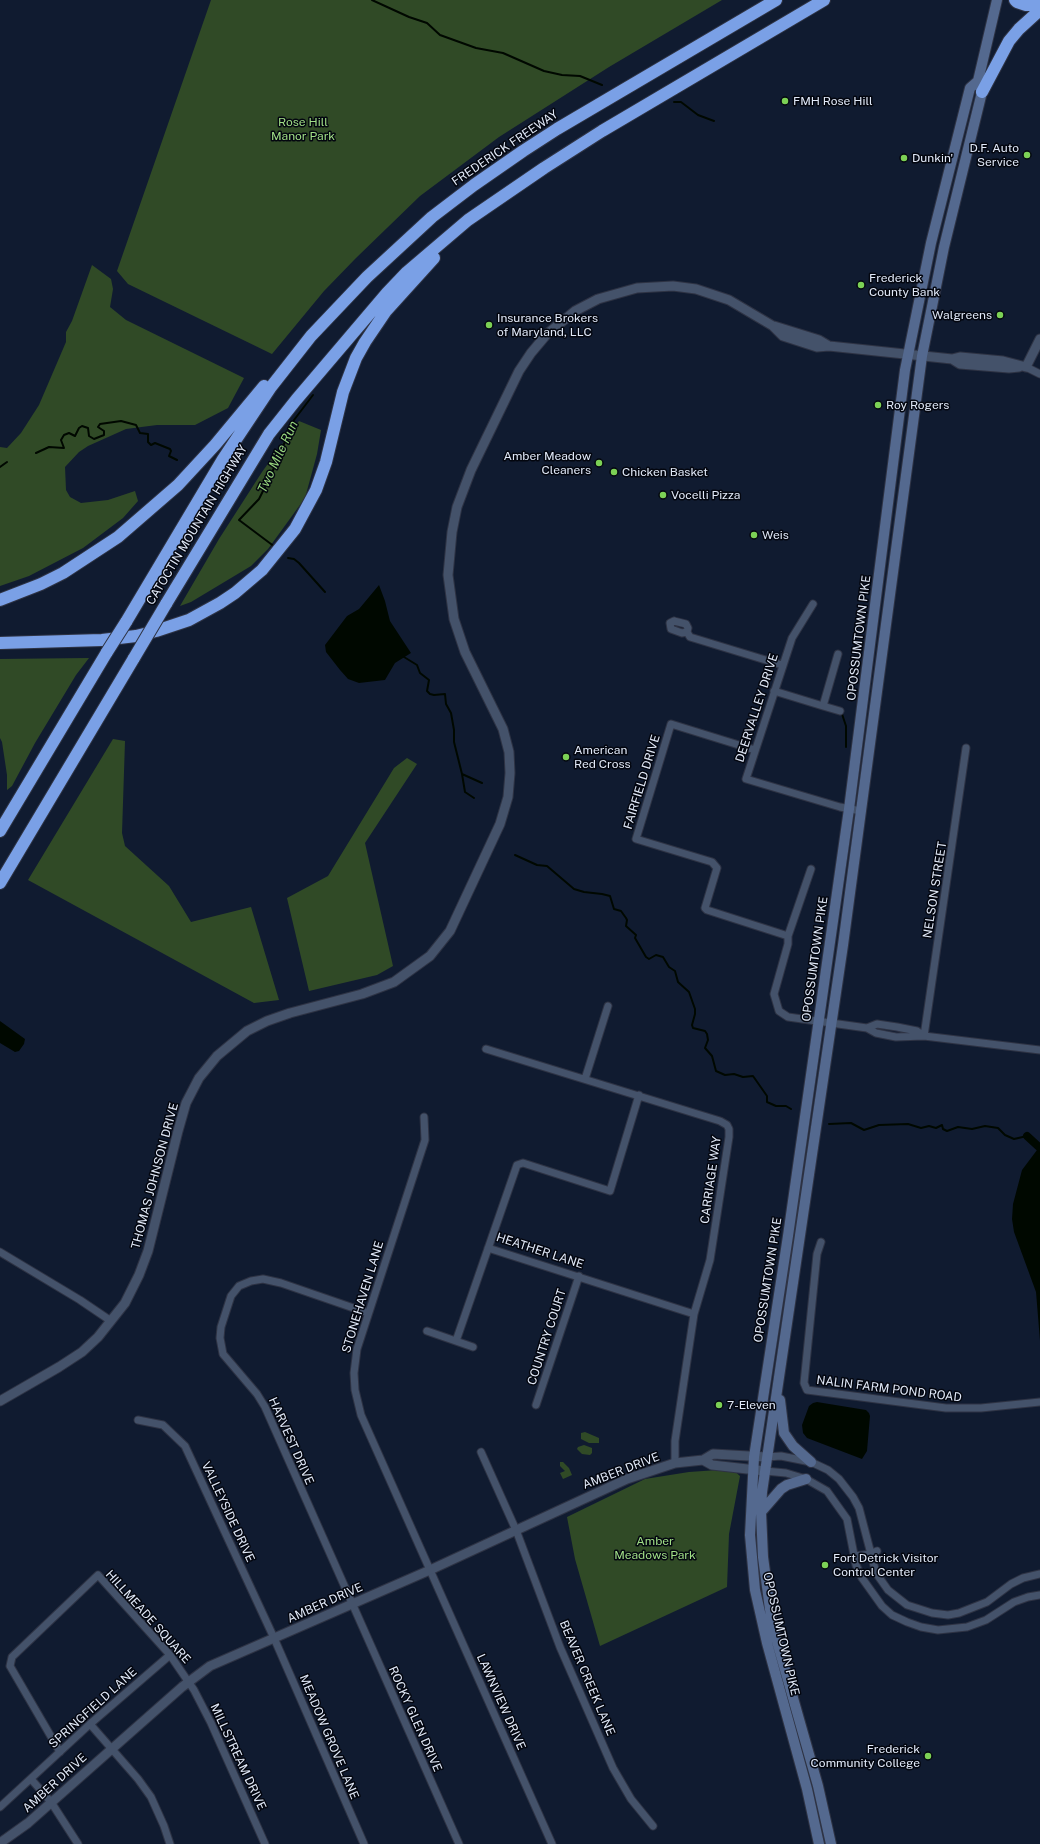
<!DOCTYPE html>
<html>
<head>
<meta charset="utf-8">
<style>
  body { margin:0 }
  canvas { display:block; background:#101b30 }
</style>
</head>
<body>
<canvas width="1040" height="1844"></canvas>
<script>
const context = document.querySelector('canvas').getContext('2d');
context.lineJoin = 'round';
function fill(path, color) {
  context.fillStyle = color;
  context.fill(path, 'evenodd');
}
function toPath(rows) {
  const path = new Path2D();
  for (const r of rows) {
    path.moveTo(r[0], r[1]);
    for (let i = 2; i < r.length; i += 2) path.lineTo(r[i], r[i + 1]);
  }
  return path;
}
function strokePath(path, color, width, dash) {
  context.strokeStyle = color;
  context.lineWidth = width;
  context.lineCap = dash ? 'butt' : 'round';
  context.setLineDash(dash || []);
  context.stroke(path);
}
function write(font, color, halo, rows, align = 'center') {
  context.font = font + ' "Public Sans",sans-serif';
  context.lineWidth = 3;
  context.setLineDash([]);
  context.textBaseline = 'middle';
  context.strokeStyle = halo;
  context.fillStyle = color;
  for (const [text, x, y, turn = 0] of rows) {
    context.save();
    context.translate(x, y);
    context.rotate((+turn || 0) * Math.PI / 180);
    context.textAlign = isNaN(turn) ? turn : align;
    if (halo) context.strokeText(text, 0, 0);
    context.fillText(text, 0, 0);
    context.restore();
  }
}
fill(toPath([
  [211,0,722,0,609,67,499,137,420,196,356,258,324,291,272,354,128,284,117,271],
  [92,265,111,279,113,289,110,307,126,320,244,378,228,408,195,425,157,425,126,429,88,446,79,452,65,467,66,490,70,497,81,503,108,500,135,491,138,501,123,518,83,548,29,576,0,586,0,447,7,448,21,433,39,405,66,342,66,332,72,321],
  [299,421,321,430,317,454,305,498,268,549,251,566,191,602,180,606,219,539,262,472],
  [89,658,76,675,35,743,12,786,7,790,7,775,2,742,0,738,0,659],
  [113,739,125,741,122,833,125,846,169,886,191,922,251,907,279,1000,254,1003,28,880],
  [407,758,417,764,365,843,393,966,377,975,309,991,287,898,328,876,394,768],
  [585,1432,599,1438,599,1443,589,1443,581,1439,581,1433],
  [584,1445,592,1448,592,1453,590,1455,582,1454,577,1449,578,1447],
  [560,1462,563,1462,569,1468,572,1475,563,1479,560,1473,565,1471,560,1466],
  [732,1469,740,1476,729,1534,727,1587,600,1646,575,1559,567,1517,645,1479,689,1472]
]), '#304a26');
fill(toPath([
  [379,585,385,601,390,621,411,653,395,663,385,680,359,683,348,679,340,670,326,652,325,645,347,616,359,609],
  [0,1021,25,1039,24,1044,19,1051,15,1052,0,1043],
  [1040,1146,1040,1341,1036,1292,1014,1232,1012,1219,1013,1204,1022,1170],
  [817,1402,866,1410,869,1413,870,1416,867,1451,862,1459,807,1438,803,1433,802,1425,809,1406,813,1403]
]), '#000800');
strokePath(toPath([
  [372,0,409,17,427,23,440,35,476,48,503,53,544,71,562,75,580,76,602,85],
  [674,102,681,102,698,115,714,121],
  [36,453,49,447,64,448,61,440,64,435,69,433,75,436,79,428,82,426,88,428,89,436,94,439,104,435,104,431,98,427,100,424,121,421,136,425,140,433,148,434,148,442,151,445,155,443,170,449,171,451,169,456,177,460],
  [0,467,7,462],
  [275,547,239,520,259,499,271,475,294,420,313,395],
  [288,558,294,559,299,563,325,592],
  [404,657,417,665,420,673,429,680,427,691,430,694,434,695,445,694,446,704,451,713,454,730,454,742,462,774,465,792,474,798],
  [842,714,846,726,846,747],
  [462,774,482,783],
  [515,855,537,865,547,866,574,889,584,892,602,894,610,896,614,909,621,911,626,918,627,920,626,926,636,935,635,938,646,957,649,959,656,955,663,957,669,967,675,971,678,982,689,992,695,1009,695,1014,692,1025,693,1028,705,1031,707,1034,708,1040,705,1048,712,1056,716,1071,725,1075,734,1074,743,1077,753,1076,767,1096,767,1102,776,1106,786,1106,791,1109],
  [829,1124,851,1123,864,1130,879,1125,908,1124,921,1128,929,1126,936,1128,942,1125,943,1129,947,1131,958,1127,972,1129,985,1126,998,1128,1005,1135,1014,1139,1027,1136]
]), '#000800', 2);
strokePath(toPath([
  [1027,1136,1039,1147]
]), '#000800', 8);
const minor = toPath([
  [1026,367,1040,374],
  [813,604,792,638,746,779,840,807,861,811],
  [674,621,686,624,688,628,687,632,682,633,671,629,670,623,674,621],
  [687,632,690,637,782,665],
  [774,691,823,706,838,654],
  [823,706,840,711],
  [755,750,671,724,636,839,712,862,717,868,705,908,707,910,788,936,788,944,774,994,779,1011,788,1017,867,1028,876,1033,896,1037,924,1036,1040,1050],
  [788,936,811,869],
  [867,1028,877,1024,897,1027,917,1031,924,1036],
  [924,1036,966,748],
  [486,1049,720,1121,727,1125,729,1129,729,1137,710,1260,694,1314,675,1441,675,1463],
  [585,1079,608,1006],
  [424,1117,425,1140,357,1349,354,1373,355,1390,361,1415,552,1844],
  [821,1242,817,1254,804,1383,807,1390,946,1408,981,1408,1040,1402],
  [488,1248,694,1314],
  [0,1252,80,1300,111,1321],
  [368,1313,281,1283,263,1279,251,1281,239,1286,231,1296,221,1327,220,1338,223,1354,257,1394,265,1407,459,1844],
  [427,1331,473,1347],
  [456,1341,517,1165,523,1163,610,1191,639,1095],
  [536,1405,579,1276],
  [138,1420,163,1425,185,1446,274,1638,364,1844],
  [481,1452,516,1530,560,1647,613,1768,631,1799,653,1826],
  [767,1457,781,1456,811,1462,828,1470,839,1479,853,1497,859,1508,876,1573,888,1590,907,1605,932,1613,948,1615,959,1613,987,1602,1011,1584,1023,1578,1040,1574],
  [765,1471,786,1473,806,1479,827,1491,847,1519,856,1565,862,1578,882,1606,892,1615,907,1622,921,1627,938,1630,967,1627,986,1620,1014,1602,1028,1597,1040,1595],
  [854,1556,871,1554,877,1551],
  [90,1724,138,1779,151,1797,164,1826,170,1844],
  [60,1752,10,1666,12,1657,98,1575,170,1655,194,1690,211,1723,265,1844],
  [31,1779,51,1802,78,1844],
  [0,1807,90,1724,170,1655]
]);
const tertiary = toPath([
  [774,326,819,340,829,346],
  [952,359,960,364,1009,368,1019,367],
  [1026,367,1040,339],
  [0,1401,59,1367,82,1352,98,1337,125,1303,139,1275,148,1251,178,1131,186,1103,199,1078,217,1056,247,1031,267,1021,290,1013,362,994,394,982,430,956,450,931,500,824,508,797,510,773,509,752,503,729,465,652,454,619,448,575,452,532,457,507,471,470,519,371,531,353,547,334,575,311,598,299,637,288,673,286,696,289,729,300,773,326,783,336,817,347,829,346,952,359,960,357,1003,361,1026,367],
  [703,1460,712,1465,765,1471],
  [0,1843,28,1823,182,1687,210,1666,430,1570,627,1479,675,1463,703,1460,713,1454,767,1457]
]);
const secondary = toPath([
  [780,1400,784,1433,793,1446,811,1462],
  [761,1512,781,1489,787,1485,806,1479],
  [819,1844,807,1789,767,1643,755,1590,750,1535,754,1457,788,1236,849,809,905,370,931,243,970,88,978,81],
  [831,1844,818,1786,772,1624,763,1557,761,1512,762,1492,843,945,922,356,944,247,982,92,978,81,997,0]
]);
const motorway = toPath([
  [1015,0,1017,2,1026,5,1040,5],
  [982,92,1009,41,1019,29,1040,10],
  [0,600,41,584,63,573,118,537,178,485,215,445,264,386],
  [166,604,269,434,296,400,387,293,407,272,468,220,544,168,602,131,824,0],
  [126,622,223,459,271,387,311,336,367,277,432,217,474,185,523,151,557,129,776,0],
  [0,643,102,640,136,636,156,631,189,620,220,603,235,593,262,570,295,529,316,490,326,462,343,392,356,358,365,342,386,311,434,258],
  [0,831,107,652],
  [0,883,134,658]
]);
strokePath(minor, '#2e3344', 9);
strokePath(tertiary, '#2e3344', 11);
strokePath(secondary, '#2e3344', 12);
strokePath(motorway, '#2e3344', 14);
strokePath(minor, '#44526a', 7);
strokePath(tertiary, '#44526a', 9);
strokePath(secondary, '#54698f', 10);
strokePath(motorway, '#7aa0e6', 12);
const motorwayBridge = toPath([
  [107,652,126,622],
  [134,658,166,604]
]);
strokePath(motorwayBridge, '#2e3344', 14, []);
strokePath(motorwayBridge, '#7aa0e6', 12);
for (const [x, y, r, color] of [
  [785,101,4,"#7cd155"],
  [1027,155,4,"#7cd155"],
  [904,158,4,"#7cd155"],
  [861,285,4,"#7cd155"],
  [1000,315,4,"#7cd155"],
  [489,325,4,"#7cd155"],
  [878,405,4,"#7cd155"],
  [599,463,4,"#7cd155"],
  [614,472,4,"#7cd155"],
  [663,495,4,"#7cd155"],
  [754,535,4,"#7cd155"],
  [566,757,4,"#7cd155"],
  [719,1405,4,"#7cd155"],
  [825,1565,4,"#7cd155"],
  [928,1756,4,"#7cd155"]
]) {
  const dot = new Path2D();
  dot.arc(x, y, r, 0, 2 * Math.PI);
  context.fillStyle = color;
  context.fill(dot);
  strokePath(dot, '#03060f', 1.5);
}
write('12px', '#e1e9f8', '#03060f', [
  ["FMH Rose Hill",793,101],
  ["D.F. Auto",1019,148,"right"],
  ["Service",1019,162,"right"],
  ["Dunkin'",912,158],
  ["Frederick",869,278],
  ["County Bank",869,292],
  ["Walgreens",992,315,"right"],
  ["Insurance Brokers",497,318],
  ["of Maryland, LLC",497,332],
  ["Roy Rogers",886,405],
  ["Amber Meadow",591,456,"right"],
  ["Cleaners",591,470,"right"],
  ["Chicken Basket",622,472],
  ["Vocelli Pizza",671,495],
  ["Weis",762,535],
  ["American",574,750],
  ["Red Cross",574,764],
  ["7-Eleven",727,1405],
  ["Fort Detrick Visitor",833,1558],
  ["Control Center",833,1572],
  ["Frederick",920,1749,"right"],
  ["Community College",920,1763,"right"]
], 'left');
write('12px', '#a1df87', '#03060f', [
  ["Rose Hill",303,122],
  ["Manor Park",303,136],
  ["Amber",655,1541],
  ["Meadows Park",655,1555]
]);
write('12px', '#e1e9f8', '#03060f', [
  ["FREDERICK FREEWAY",505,148,-34],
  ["CATOCTIN MOUNTAIN HIGHWAY",197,525,-59],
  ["OPOSSUMTOWN PIKE",859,638,-83],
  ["DEERVALLEY DRIVE",757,708,-72],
  ["FAIRFIELD DRIVE",642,782,-73],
  ["NELSON STREET",935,890,-81],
  ["OPOSSUMTOWN PIKE",815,959,-82],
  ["THOMAS JOHNSON DRIVE",155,1176,-75],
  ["CARRIAGE WAY",711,1180,-82],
  ["HEATHER LANE",540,1251,18],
  ["OPOSSUMTOWN PIKE",768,1280,-81],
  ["STONEHAVEN LANE",363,1297,-73],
  ["COUNTRY COURT",547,1337,-72],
  ["NALIN FARM POND ROAD",889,1389,7],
  ["HARVEST DRIVE",291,1441,66],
  ["AMBER DRIVE",621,1471,-21],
  ["VALLEYSIDE DRIVE",228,1512,65],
  ["AMBER DRIVE",325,1603,-24],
  ["HILLMEADE SQUARE",148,1617,48],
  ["OPOSSUMTOWN PIKE",781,1634,77],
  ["BEAVER CREEK LANE",587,1678,67],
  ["LAWNVIEW DRIVE",501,1702,66],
  ["SPRINGFIELD LANE",93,1708,-42],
  ["ROCKY GLEN DRIVE",415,1719,66],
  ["MEADOW GROVE LANE",329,1737,67],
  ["MILLSTREAM DRIVE",238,1757,65],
  ["AMBER DRIVE",55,1783,-42]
]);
write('italic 13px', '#96d47d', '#03060f', [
  ["Two Mile Run",278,457,-65]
]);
</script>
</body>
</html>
